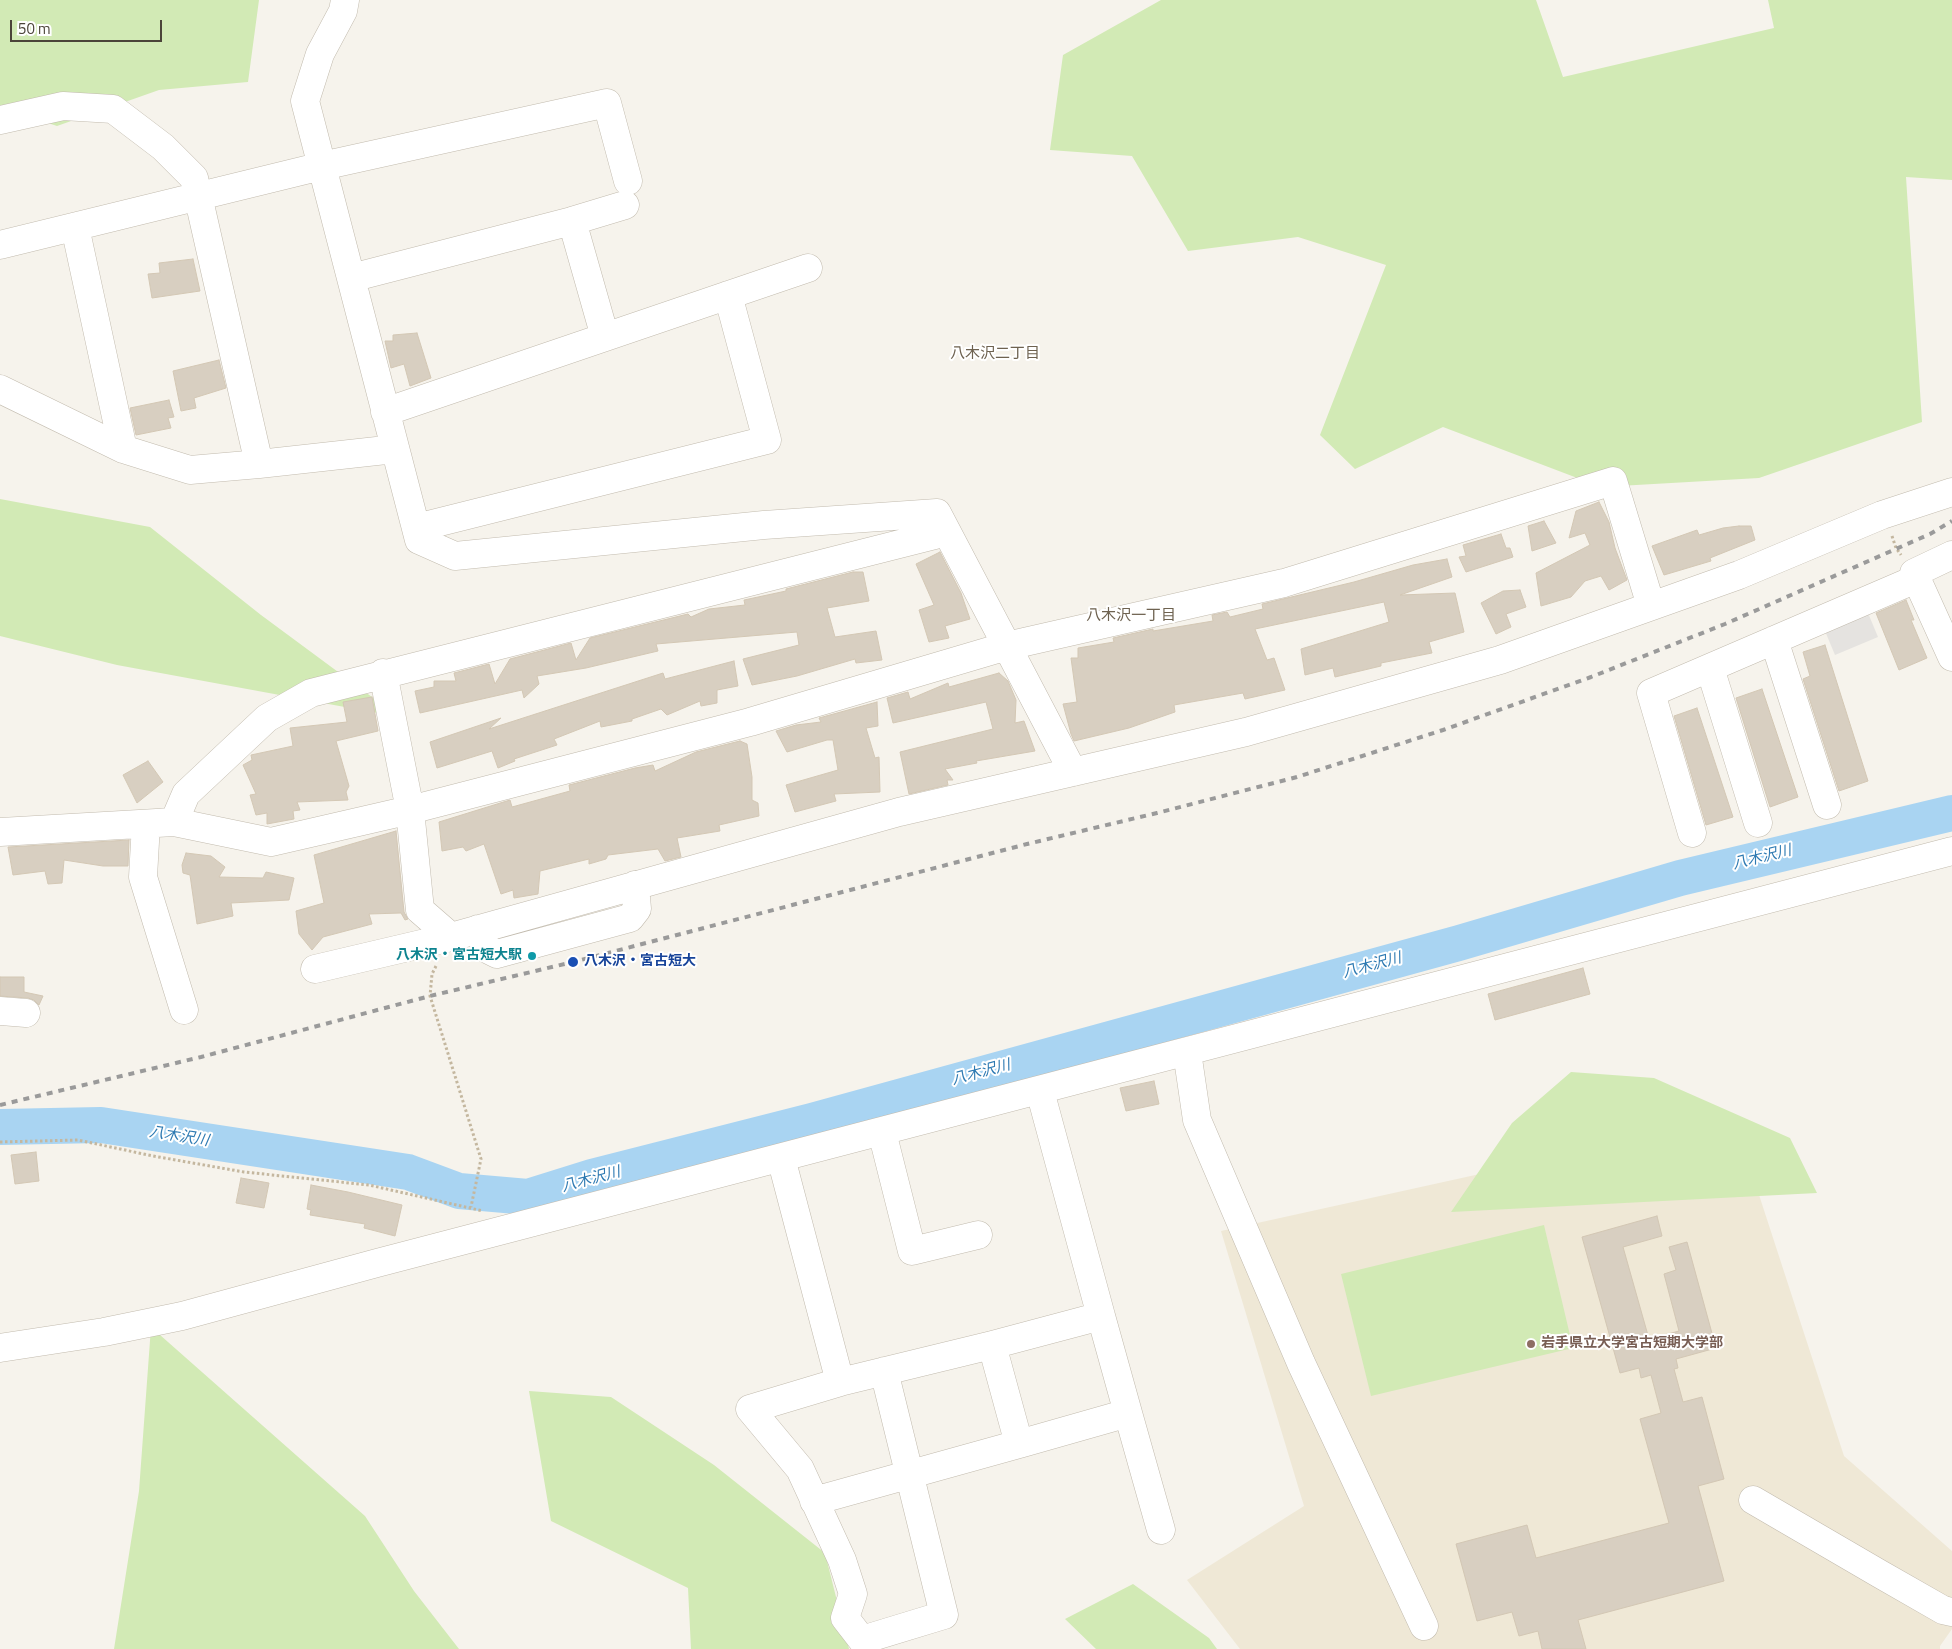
<!DOCTYPE html>
<html>
<head>
<meta charset="utf-8">
<style>
  body { margin:0 }
  #map { position:relative; width:1952px; height:1649px; overflow:hidden; background:#f6f3ec; font-family:"Titillium Web",sans-serif }
  canvas { display:block }
  .scale { position:absolute; left:10px; top:20px; width:152px; height:22px; box-sizing:border-box; border:2px solid #4b4439; border-top:0; padding-left:6px; font-size:15px; line-height:18px; white-space:nowrap; color:#4b4439; -webkit-text-stroke:4px #fff; paint-order:stroke }
</style>
</head>
<body>
<div id="map">
<canvas width="1952" height="1649"></canvas>
<div class="scale">50 m</div>
</div>
<script>
const context = document.querySelector('canvas').getContext('2d');
context.lineJoin = 'round';
function fill(path, color) {
  context.fillStyle = color;
  context.fill(path, 'evenodd');
}
function toPath(rows) {
  const path = new Path2D();
  for (const r of rows) {
    path.moveTo(r[0], r[1]);
    for (let i = 2; i < r.length; i += 2) path.lineTo(r[i], r[i + 1]);
  }
  return path;
}
function strokePath(path, color, width, dash) {
  context.strokeStyle = color;
  context.lineWidth = width;
  context.lineCap = dash ? 'butt' : 'round';
  context.setLineDash(dash || []);
  context.stroke(path);
}
function write(font, color, halo, rows, align = 'center') {
  context.font = font + ' "Titillium Web","Noto Sans JP",sans-serif';
  context.lineWidth = 4;
  context.setLineDash([]);
  context.textBaseline = 'middle';
  context.strokeStyle = halo;
  context.fillStyle = color;
  for (const [text, x, y, turn = 0] of rows) {
    context.save();
    context.translate(x, y);
    context.rotate((+turn || 0) * Math.PI / 180);
    context.textAlign = isNaN(turn) ? turn : align;
    if (halo) context.strokeText(text, 0, 0);
    context.fillText(text, 0, 0);
    context.restore();
  }
}
fill(toPath([
  [1734,1118,1844,1456,1952,1551,1952,1629,1940,1646,1940,1649,1240,1649,1187,1580,1304,1506,1221,1231]
]), '#efe8d6');
fill(toPath([
  [0,0,259,0,248,82,159,90,57,126,0,107],
  [1161,0,1536,0,1563,77,1774,28,1768,0,1952,0,1952,180,1906,177,1922,422,1759,478,1601,487,1443,427,1355,469,1320,435,1386,265,1298,237,1188,251,1132,156,1050,150,1063,55],
  [0,499,150,527,261,615,399,717,117,665,0,636],
  [1571,1072,1654,1078,1790,1138,1817,1193,1451,1212,1512,1123],
  [1544,1225,1573,1348,1371,1396,1341,1274],
  [151,1327,365,1516,414,1591,459,1649,114,1649,139,1491],
  [529,1391,611,1397,714,1465,825,1553,849,1649,691,1649,688,1588,551,1521],
  [1133,1584,1209,1638,1217,1649,1096,1649,1065,1619]
]), '#d2eab5');
fill(toPath([
  [1868,613,1878,637,1835,655,1825,631]
]), '#e5e3e0');
strokePath(toPath([
  [0,1127,101,1125,408,1172,459,1191,528,1197,592,1177,812,1121,1459,943,1680,878,1952,813]
]), '#a9d4f2', 36);
const building = toPath([
  [193,259,200,291,152,298,148,274,160,273,159,263,193,259],
  [417,333,431,378,410,386,404,364,391,368,385,341,393,341,393,335,417,333],
  [219,360,226,388,194,398,196,408,181,411,173,371,219,360],
  [169,400,174,417,168,418,171,428,136,435,130,408,169,400],
  [1599,502,1609,522,1615,548,1627,580,1609,590,1601,576,1585,581,1571,597,1541,606,1536,573,1590,545,1585,533,1569,538,1576,511,1599,502],
  [1544,521,1556,543,1532,551,1528,526,1544,521],
  [1739,526,1751,526,1755,540,1710,558,1711,561,1664,575,1652,546,1697,530,1699,535,1723,528,1739,526],
  [1501,534,1506,548,1510,548,1513,557,1466,572,1459,557,1466,556,1463,545,1501,534],
  [940,552,961,593,970,619,945,626,949,638,929,642,919,610,934,605,916,564,940,552],
  [1447,559,1452,577,1400,595,1455,593,1464,632,1429,642,1432,653,1381,663,1381,666,1335,677,1333,668,1305,675,1301,649,1389,622,1384,602,1255,629,1267,660,1274,658,1285,690,1245,699,1243,693,1174,705,1175,712,1129,728,1074,741,1071,734,1063,704,1077,702,1071,658,1078,658,1078,648,1114,642,1113,638,1153,629,1153,631,1213,621,1212,615,1227,612,1230,617,1263,609,1262,604,1354,582,1413,565,1447,559],
  [853,572,863,572,869,601,827,608,835,637,876,631,882,660,856,663,855,659,797,676,752,685,743,659,799,645,797,632,656,644,658,651,586,668,537,676,539,684,524,698,522,690,420,713,415,691,434,687,434,681,456,681,454,673,489,664,495,684,510,659,571,643,576,660,590,638,688,614,691,617,709,609,745,605,744,600,786,591,786,589,853,572],
  [1520,590,1526,607,1506,614,1511,627,1496,634,1481,603,1503,591,1520,590],
  [1906,600,1914,620,1911,620,1927,658,1899,670,1876,613,1906,600],
  [1825,645,1868,781,1839,791,1803,679,1810,676,1803,652,1825,645],
  [734,661,738,686,717,690,717,703,701,706,700,701,667,715,661,709,632,719,632,721,601,727,600,721,554,739,557,745,514,759,515,761,498,768,492,751,437,768,430,742,501,718,489,729,663,673,665,679,734,661],
  [999,673,1008,681,1016,700,1015,723,1024,721,1035,751,976,761,977,763,945,769,953,780,947,780,948,785,909,794,900,752,993,729,986,702,893,723,887,698,908,692,910,699,948,683,949,687,999,673],
  [1762,689,1798,797,1770,807,1736,698,1762,689],
  [372,697,378,731,336,741,349,786,346,792,348,800,297,802,300,810,293,811,294,819,267,824,267,813,256,815,250,795,256,794,243,765,252,760,251,755,293,746,290,728,347,722,343,702,372,697],
  [877,702,878,726,866,728,875,758,879,757,880,792,834,794,836,801,795,812,786,785,838,770,833,740,827,740,787,752,776,731,796,725,821,722,819,718,877,702],
  [1697,708,1733,817,1706,825,1674,716,1697,708],
  [740,741,747,744,752,777,752,800,758,803,759,816,719,825,720,831,677,838,681,857,665,861,658,849,608,855,606,859,589,864,589,859,540,871,538,894,514,898,513,890,501,894,484,844,466,851,463,847,442,851,439,822,510,800,512,807,570,791,569,785,635,768,653,765,655,771,696,752,740,741],
  [148,761,163,782,137,803,123,775,148,761],
  [396,831,404,912,408,919,405,920,401,913,369,914,372,924,323,937,312,950,299,934,296,911,324,903,314,855,396,831],
  [129,840,128,866,103,866,64,860,62,883,48,884,45,871,13,875,8,847,129,840],
  [186,853,211,856,225,867,219,877,263,878,266,872,294,878,289,900,231,903,233,916,197,924,190,875,183,873,182,865,186,853],
  [1583,968,1590,994,1495,1020,1488,994,1583,968],
  [0,977,24,977,24,992,43,996,39,1005,34,1000,28,998,0,996,0,977],
  [1154,1081,1159,1104,1126,1111,1120,1088,1154,1081],
  [36,1152,39,1181,15,1184,11,1155,36,1152],
  [241,1178,269,1183,264,1208,236,1203,241,1178],
  [311,1185,348,1192,402,1205,395,1236,364,1228,365,1224,310,1215,311,1210,307,1209,311,1185],
  [1657,1216,1662,1236,1623,1247,1649,1339,1679,1331,1664,1274,1676,1270,1669,1247,1687,1242,1716,1348,1676,1359,1678,1368,1674,1369,1683,1402,1702,1397,1724,1479,1698,1486,1724,1581,1578,1620,1586,1649,1542,1649,1538,1631,1519,1636,1512,1612,1477,1621,1456,1544,1527,1525,1536,1558,1669,1523,1640,1419,1661,1413,1651,1375,1641,1378,1639,1368,1620,1373,1582,1237,1657,1216]
]);
fill(building, '#d8cfc1');
strokePath(building, '#d3c7b4', 1);
const minor = toPath([
  [345,0,343,11,320,54,305,101,419,540,455,556,764,525,937,513,1073,772],
  [0,120,63,106,113,109,163,147,194,178,259,464],
  [572,221,605,337],
  [75,227,123,449],
  [0,245,322,166,607,103,628,181],
  [351,278,572,221,625,205],
  [0,389,123,449,190,470,259,464,395,449],
  [385,412,808,268],
  [416,528,767,440,728,295],
  [1952,555,1914,573,1952,657],
  [1774,640,1827,805],
  [1710,668,1758,823],
  [383,673,410,810,420,910,451,937],
  [174,822,186,794,267,718,311,693,947,532],
  [146,824,143,877,184,1010],
  [0,832,174,822,271,842,410,810,750,722,1007,646,1284,583,1613,481,1651,606],
  [1692,833,1651,693,1916,579],
  [478,929,487,949,497,954,630,918,637,909,635,885],
  [315,969,451,937,899,812,1246,732,1500,660,1739,575,1882,515,1952,492],
  [0,1011,26,1013],
  [1187,1052,1197,1120,1301,1363,1424,1626],
  [1040,1091,1101,1316],
  [882,1132,912,1251,978,1235],
  [781,1158,840,1382,992,1345,1101,1316,1128,1413],
  [992,1345,1019,1444,1128,1413,1161,1530],
  [0,1348,104,1332,182,1316,377,1263,1952,851],
  [840,1382,750,1409,800,1469,842,1560,853,1594,845,1618,862,1640,944,1615,884,1371],
  [1753,1500,1880,1574,1943,1610,1952,1612],
  [814,1501,1019,1444]
]);
strokePath(minor, '#c2bbae', 29);
strokePath(toPath([
  [1892,536,1896,548,1901,555],
  [436,966,432,974,430,996,481,1159,471,1207],
  [0,1142,78,1140,153,1156,244,1172,369,1185,483,1211]
]), '#c4b79f', 3, [2.5, 2.5]);
strokePath(minor, '#fff', 28);
strokePath(toPath([
  [0,1105,201,1057,430,996,573,962,1027,844,1157,813,1297,777,1443,730,1591,677,1725,624,1930,534,1952,521]
]), '#9a9a9a', 4, [6, 6]);
for (const [x, y, r, color] of [
  [532,956,5,"#0f9aa8"],
  [573,962,6,"#1a4fb4"],
  [1531,1344,5,"#8d6e63"]
]) {
  const dot = new Path2D();
  dot.arc(x, y, r, 0, 2 * Math.PI);
  context.fillStyle = color;
  context.fill(dot);
  strokePath(dot, '#fff', 2);
}
write('bold 14px', '#0d838f', '#fff', [
  ["八木沢・宮古短大駅",522,956]
], 'right');
write('bold 14px', '#164399', '#fff', [
  ["八木沢・宮古短大",584,962]
], 'left');
write('bold 14px', '#785e54', '#fff', [
  ["岩手県立大学宮古短期大学部",1541,1344]
], 'left');
write('15px', '#6e6250', '#fff', [
  ["八木沢二丁目",995,354],
  ["八木沢一丁目",1131,616]
]);
write('italic 15px', '#2e7ab2', '#fff', [
  ["八木沢川",1762,858,-14],
  ["八木沢川",1372,966,-15],
  ["八木沢川",981,1073,-15],
  ["八木沢川",179,1137,9],
  ["八木沢川",591,1180,-15]
]);
</script>
</body>
</html>
